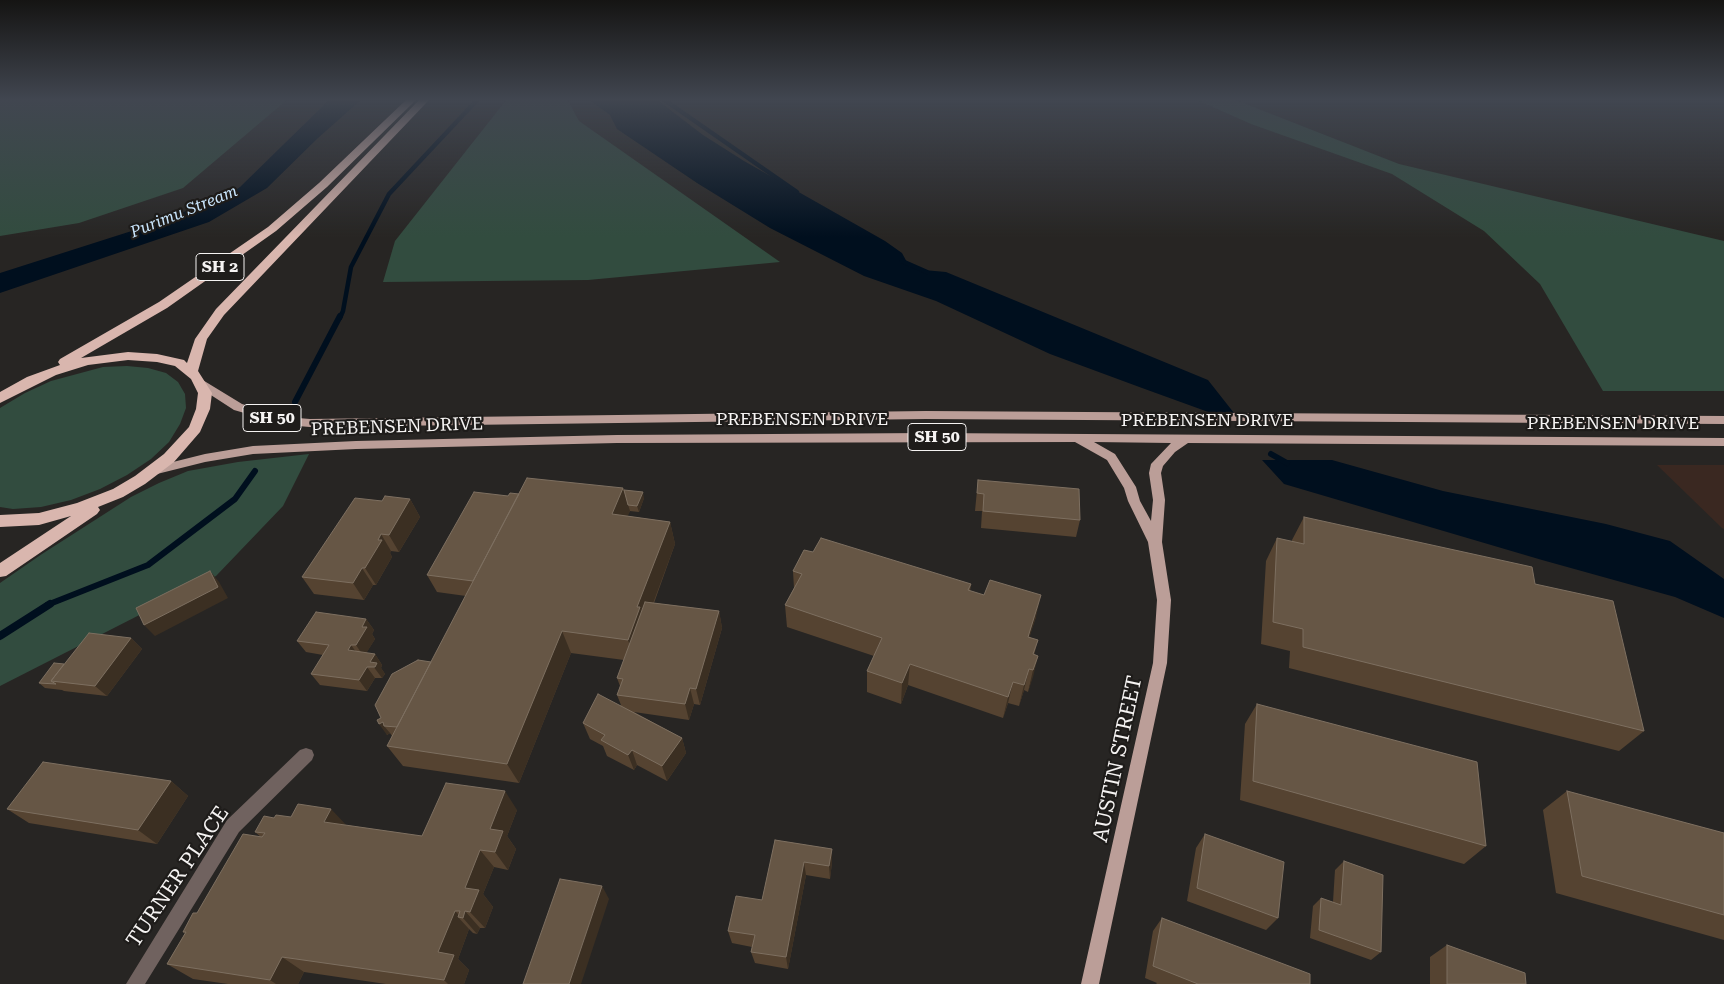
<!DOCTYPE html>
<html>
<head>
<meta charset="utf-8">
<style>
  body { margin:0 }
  canvas { display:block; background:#272523 }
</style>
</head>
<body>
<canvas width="1724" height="984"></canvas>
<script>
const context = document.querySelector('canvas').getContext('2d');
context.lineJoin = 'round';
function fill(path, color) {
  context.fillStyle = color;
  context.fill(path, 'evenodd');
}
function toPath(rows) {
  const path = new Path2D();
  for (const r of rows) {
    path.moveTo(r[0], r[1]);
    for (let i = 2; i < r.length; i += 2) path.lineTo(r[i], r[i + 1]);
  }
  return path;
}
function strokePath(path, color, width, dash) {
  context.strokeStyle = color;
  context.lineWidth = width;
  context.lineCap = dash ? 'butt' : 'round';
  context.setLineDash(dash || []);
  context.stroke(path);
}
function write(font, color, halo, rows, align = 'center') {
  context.font = font + ' "Roboto Serif",serif';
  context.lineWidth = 4.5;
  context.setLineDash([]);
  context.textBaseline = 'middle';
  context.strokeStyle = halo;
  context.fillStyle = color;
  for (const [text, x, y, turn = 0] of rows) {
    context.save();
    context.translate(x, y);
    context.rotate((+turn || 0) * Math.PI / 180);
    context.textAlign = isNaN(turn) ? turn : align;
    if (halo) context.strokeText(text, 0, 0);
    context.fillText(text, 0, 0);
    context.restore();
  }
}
fill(toPath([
  [1657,465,1724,465,1724,529,1722,528]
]), '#3a2821');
fill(toPath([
  [0,99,288,99,183,188,79,223,0,236],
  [507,99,567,99,579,121,780,262,588,280,383,282,395,241],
  [1195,99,1233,99,1399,164,1724,241,1724,391,1603,391,1540,284,1484,231,1392,174,1251,124],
  [127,366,148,368,166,373,178,382,185,394,186,408,180,424,169,442,151,459,127,475,100,489,71,500,41,507,13,509,0,507,0,408,25,393,51,381,103,367],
  [309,454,283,506,216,576,0,686,0,583,42,554,131,497,159,483,188,471,238,462]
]), '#324c3f');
fill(toPath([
  [330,99,362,99,318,138,267,188,209,222,0,293,0,273,213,205,240,187],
  [588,99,656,99,703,135,744,161,885,241,902,253,909,266,924,270,946,272,1208,380,1234,413,1211,413,1142,388,1050,354,936,301,864,276,770,228,697,183,617,129,610,115],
  [1262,460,1332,460,1443,491,1606,524,1670,541,1724,579,1724,618,1675,597,1542,560,1284,484]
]), '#000f1e');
strokePath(toPath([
  [663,99,797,192],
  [171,219,227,198],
  [902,261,927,272],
  [340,318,343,311,351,267,389,194,478,99]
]), '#000f1e', 4.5);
strokePath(toPath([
  [295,402,340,316],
  [1271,454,1287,463],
  [47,605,148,565,235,499,255,471]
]), '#000f1e', 6);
strokePath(toPath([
  [0,636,50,604]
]), '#000f1e', 8);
fill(toPath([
  [306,748,312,750,314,755,312,760,239,832,145,984,126,984,227,820,300,750,306,748]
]), '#70625f');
fill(toPath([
  [201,379,242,404,286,417,310,419,926,411,1724,416,1724,424,926,419,310,427,286,425,234,410,197,386,195,383,197,380,201,379],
  [928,433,1724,438,1724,446,1188,443,1175,452,1163,466,1161,473,1165,500,1162,542,1171,600,1167,663,1099,984,1081,984,1153,663,1157,600,1148,542,1128,501,1124,488,1107,460,1075,442,617,443,356,449,253,454,205,462,153,475,147,471,153,467,205,454,253,446,356,441,617,435,928,433],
  [1094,442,1171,443,1151,464,1149,473,1153,500,1151,521,1140,501,1136,487,1115,454,1094,442]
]), '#bb9e98');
fill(toPath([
  [407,99,417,99,327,187,276,231,167,308,81,358,128,352,157,354,184,360,187,363,195,339,216,309,420,99,430,99,224,315,207,339,198,371,212,393,210,409,200,432,174,462,145,484,123,497,98,507,100,510,97,514,6,576,0,577,0,563,71,516,39,525,0,527,0,515,39,513,77,503,113,489,135,476,164,454,189,427,196,409,198,393,191,379,175,366,157,362,128,360,88,365,56,375,0,403,0,392,27,377,60,365,58,362,60,359,159,302,268,227,319,183,407,99]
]), '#d9b6ae');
fill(toPath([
  [978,480,1080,520,1076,537,981,528,982,511,975,511],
  [623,488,624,490,644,498,639,512,630,511,627,516,670,522,675,544,654,603,719,611,722,628,700,705,694,704,689,720,634,712,682,738,686,753,667,781,637,765,634,770,607,756,603,746,590,739,583,723,621,705,617,695,620,686,617,678,624,660,571,653,519,783,403,766,387,746,392,736,390,733,387,735,381,718,431,662,466,596,437,592,427,575,508,496,519,494],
  [410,499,420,517,399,552,391,551,390,553,392,557,376,585,373,585,364,600,314,594,302,577,382,501],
  [1304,517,1535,584,1644,731,1619,751,1289,668,1290,651,1261,644,1266,561,1277,538,1292,542,1292,540],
  [813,552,971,584,970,591,1036,617,1029,637,1038,640,1034,655,1038,656,1028,692,1024,690,1019,706,1008,703,1003,718,908,685,901,704,867,692,867,671,874,656,787,627,785,605,794,588,793,571],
  [366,619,374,630,372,634,375,639,366,653,375,654,382,665,381,668,385,674,382,678,375,678,367,691,320,685,311,674,323,655,306,652,297,641],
  [131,638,142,649,107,696,64,691,62,690,45,688,39,683,64,664],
  [1257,704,1486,846,1464,864,1240,800,1245,724],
  [171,781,188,796,157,844,29,823,7,809],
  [1567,791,1724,833,1724,940,1556,893,1543,810],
  [517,810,507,836,516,849,508,870,494,867,483,894,493,907,485,928,480,928,477,934,473,933,469,929,458,959,469,970,464,984,386,984,304,972,298,984,228,984,193,979,167,964,185,933,183,932,261,837,255,832,274,818,346,825,422,836],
  [1205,834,1278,918,1266,930,1187,901,1196,848],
  [775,840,832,849,832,862,830,879,806,875,788,969,755,963,751,952,752,947,732,943,728,931,762,900],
  [1344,861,1381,952,1371,960,1310,938,1313,906,1321,898,1333,902,1335,870],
  [1162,918,1310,984,1156,984,1157,983,1145,978,1153,931],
  [1447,945,1526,984,1430,984,1430,957]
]), '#554331');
fill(toPath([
  [623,488,630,511,619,537,612,514],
  [643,492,644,498,639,512,637,506],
  [410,499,420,517,399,552,389,535],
  [670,522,675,544,645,625,635,662,628,640,637,607],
  [381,534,391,551,390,553,392,557,376,585,365,568],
  [362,568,373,585,364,600,353,583],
  [210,571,219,582,228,598,155,636,144,625],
  [1041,595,1036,617,1023,658,1028,637],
  [719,611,722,628,700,705,696,689],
  [366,619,374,630,372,634,375,639,364,657,356,645,362,627],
  [562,631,571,653,519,783,507,764],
  [131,638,142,649,107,696,95,686],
  [351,645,359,656,348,650],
  [375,654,382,665,381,668,385,674,382,678,370,662],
  [1038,656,1033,677,1028,692,1033,670],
  [910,664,908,685,901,704,902,683],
  [367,667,375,678,367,691,359,680],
  [1029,669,1024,690,1019,706,1024,685],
  [1013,682,1008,703,1003,718,1008,697],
  [690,688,694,704,689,720,685,704],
  [383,722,384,726,390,733,387,735,379,724],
  [682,738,686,753,667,781,662,766],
  [632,750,637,765,634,770,628,755],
  [171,781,188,796,157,844,138,830],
  [505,791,517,810,507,836,516,849,508,870,495,852,490,829],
  [331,809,349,828,324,822],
  [832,849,832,862,830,879,829,866],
  [480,850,494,867,483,894,493,907,485,928,470,912,465,888],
  [804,862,806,875,788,969,786,957],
  [602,886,609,899,581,984,569,984],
  [455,911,462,918,458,917,469,929,458,959,469,970,464,984,448,984,444,980,438,952],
  [465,911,480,928,477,934,463,918],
  [282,957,304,972,298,984,276,984,270,980]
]), '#3b2f22');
const building = toPath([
  [527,478,623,488,612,514,670,522,637,607,640,607,628,640,562,631,507,764,387,746,527,478],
  [978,480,1079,489,1080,520,983,511,984,494,977,493,978,480],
  [624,490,643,492,637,506,628,505,624,490],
  [474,492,508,496,510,493,519,494,473,581,427,575,474,492],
  [385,496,410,499,389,535,381,534,378,540,382,540,365,568,362,568,353,583,302,577,355,498,382,501,385,496],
  [1304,517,1532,567,1535,584,1613,601,1644,731,1303,647,1303,629,1273,622,1277,538,1304,544,1304,517],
  [821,538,971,584,968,590,984,595,990,580,1041,595,1028,637,1038,640,1033,654,1038,656,1033,670,1029,669,1024,685,1013,682,1008,697,910,664,902,683,867,671,882,638,785,605,802,574,793,571,804,550,813,552,821,538],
  [210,571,218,587,144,625,136,608,210,571],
  [645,602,719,611,696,689,690,688,685,704,617,695,623,679,617,678,645,602],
  [316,612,366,619,362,627,367,627,356,645,351,645,348,650,375,654,370,662,377,663,375,667,367,667,359,680,311,674,329,645,297,641,316,612],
  [89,633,131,638,95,686,51,681,89,633],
  [418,660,431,662,397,727,384,726,383,722,379,724,377,720,381,718,375,705,392,674,418,660],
  [54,663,64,664,51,681,56,684,39,683,54,663],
  [598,694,682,738,662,766,632,750,628,755,601,740,605,735,583,723,598,694],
  [1257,704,1477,762,1486,846,1253,781,1257,704],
  [43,762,171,781,138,830,7,809,43,762],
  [446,783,505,791,490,829,503,831,495,852,480,850,465,888,479,890,470,912,465,911,463,918,458,917,460,911,455,911,438,952,454,955,444,980,282,957,270,980,167,964,186,932,183,932,193,913,197,913,243,834,262,837,265,833,255,832,264,816,274,818,276,815,291,817,298,804,331,809,324,822,422,836,446,783],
  [1567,791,1724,833,1724,915,1582,876,1567,791],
  [1205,834,1284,862,1278,918,1197,888,1205,834],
  [775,840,832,849,829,866,804,862,786,957,751,952,755,935,728,931,736,896,762,900,775,840],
  [1344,861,1383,875,1381,952,1319,930,1321,898,1341,905,1344,861],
  [560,879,602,886,569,984,523,984,560,879],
  [1162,918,1310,974,1310,984,1198,984,1153,966,1162,918],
  [1447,945,1525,973,1526,984,1447,984,1447,945]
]);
fill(building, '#665645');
strokePath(building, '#7d6f60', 1);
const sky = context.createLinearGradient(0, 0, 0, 237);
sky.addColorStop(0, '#151413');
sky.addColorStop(0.42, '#414650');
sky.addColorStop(1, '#41465000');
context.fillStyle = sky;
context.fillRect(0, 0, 1724, 237);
write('italic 16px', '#c9e5fc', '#1e1c1a', [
  ["Purimu Stream",184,212,-22]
]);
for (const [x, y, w] of [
  [220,267,48],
  [272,418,58],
  [937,437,58]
]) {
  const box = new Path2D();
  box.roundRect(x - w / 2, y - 13.5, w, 27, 4);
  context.fillStyle = '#1e1c1a';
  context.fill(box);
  strokePath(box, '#f5f3f2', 1);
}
write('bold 16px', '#f5f3f2', null, [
  ["SH 2",220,267],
  ["SH 50",272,418],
  ["SH 50",937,437]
]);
write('18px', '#f5f3f2', '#1e1c1a', [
  ["PREBENSEN DRIVE",802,420],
  ["PREBENSEN DRIVE",1207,421],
  ["PREBENSEN DRIVE",1613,424],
  ["PREBENSEN DRIVE",397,427,-2]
]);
write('21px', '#f5f3f2', '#1e1c1a', [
  ["AUSTIN STREET",1118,759,-78],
  ["TURNER PLACE",178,877,-56]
]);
</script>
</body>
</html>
